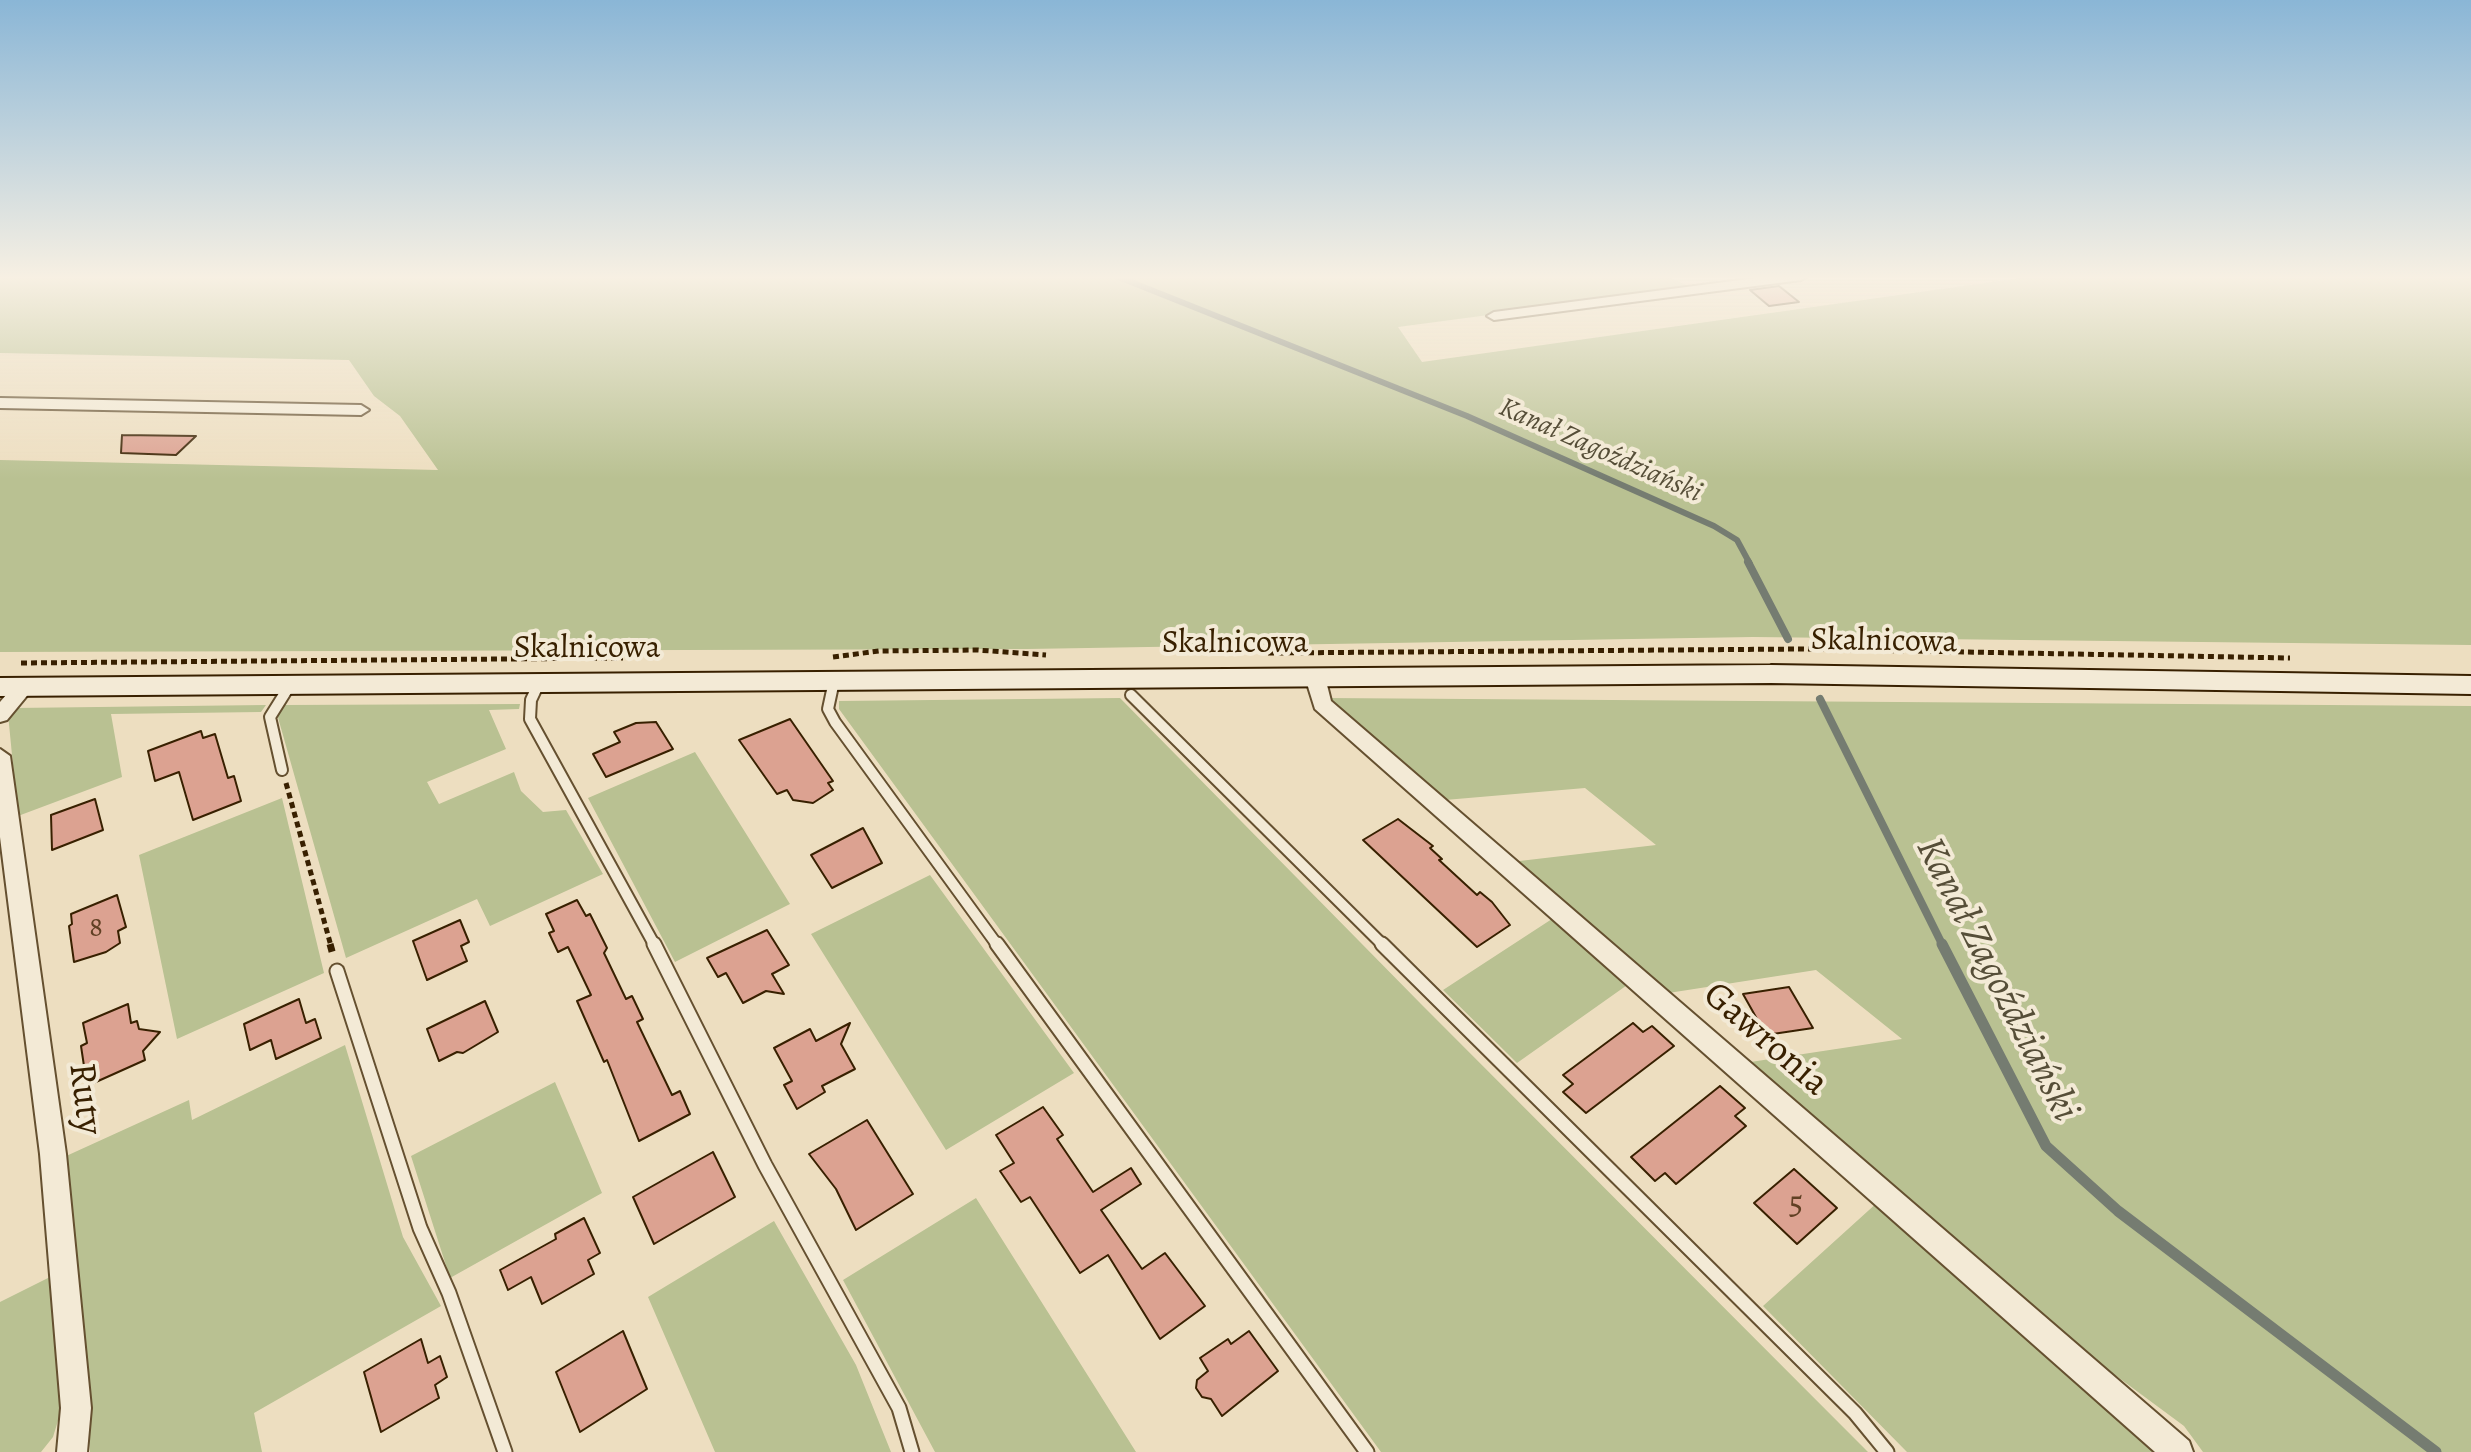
<!DOCTYPE html>
<html>
<head>
<meta charset="utf-8">
<style>
  body { margin:0 }
  canvas { display:block; background:#eddec0 }
</style>
</head>
<body>
<canvas width="2471" height="1452"></canvas>
<script>
const context = document.querySelector('canvas').getContext('2d');
context.lineJoin = 'round';
function fill(path, color) {
  context.fillStyle = color;
  context.fill(path, 'evenodd');
}
function toPath(rows) {
  const path = new Path2D();
  for (const r of rows) {
    path.moveTo(r[0], r[1]);
    for (let i = 2; i < r.length; i += 2) path.lineTo(r[i], r[i + 1]);
  }
  return path;
}
function strokePath(path, color, width, dash) {
  context.strokeStyle = color;
  context.lineWidth = width;
  context.lineCap = dash ? 'butt' : 'round';
  context.setLineDash(dash || []);
  context.stroke(path);
}
function write(font, color, halo, rows, align = 'center') {
  context.font = font + ' Alegreya,serif';
  context.lineWidth = 8;
  context.setLineDash([]);
  context.textBaseline = 'middle';
  context.strokeStyle = halo;
  context.fillStyle = color;
  for (const [text, x, y, turn = 0] of rows) {
    context.save();
    context.translate(x, y);
    context.rotate((+turn || 0) * Math.PI / 180);
    context.textAlign = isNaN(turn) ? turn : align;
    if (halo) context.strokeText(text, 0, 0);
    context.fillText(text, 0, 0);
    context.restore();
  }
}
fill(toPath([
  [0,276,1667,276,1692,288,1398,327,1422,362,2034,276,2471,276,2471,645,1753,637,1027,649,0,652,0,460,438,470,400,416,374,396,349,360,0,353],
  [1120,698,1421,1004,1868,1452,1381,1452,839,709,839,701],
  [1325,698,2471,706,2471,1452,2203,1452,2184,1426,2042,1321,1744,1063,1902,1039,1816,970,1662,994,1511,862,1656,845,1585,788,1445,800],
  [520,704,519,709,489,710,506,749,427,782,439,804,514,772,521,791,543,812,566,810,603,874,490,926,477,899,346,958,277,714,284,705],
  [266,705,261,712,111,714,122,777,18,816,8,714,14,708],
  [695,752,790,904,675,962,588,798],
  [282,798,324,973,177,1039,139,855],
  [930,875,1074,1073,946,1150,811,934],
  [1555,917,1630,983,1517,1063,1443,990],
  [345,1045,403,1237,441,1306,254,1413,262,1452,90,1452,64,1157,189,1100,192,1120],
  [555,1082,602,1193,450,1278,411,1156],
  [976,1198,1136,1452,935,1452,843,1280],
  [1879,1201,2156,1452,1907,1452,1763,1306],
  [774,1221,856,1365,891,1452,715,1452,648,1297],
  [54,1275,64,1401,53,1437,41,1452,0,1452,0,1302]
]), '#b9c192');
strokePath(toPath([
  [1116,276,1467,416,1714,526,1737,540,1750,564]
]), '#757c71', 6);
strokePath(toPath([
  [1748,562,1788,639],
  [1820,699,1943,946]
]), '#757c71', 8);
strokePath(toPath([
  [1942,944,2046,1146,2118,1211,2436,1452]
]), '#757c71', 11);
const building = toPath([
  [1779,286,1799,302,1769,306,1750,290,1779,286],
  [122,435,196,436,176,455,121,453,122,435],
  [790,719,833,781,828,783,833,790,813,803,793,800,787,790,777,794,739,740,790,719],
  [656,722,673,749,606,777,593,754,620,742,614,732,636,723,656,722],
  [201,731,203,738,215,734,228,778,234,776,241,801,193,820,179,772,155,781,148,751,201,731],
  [95,799,103,830,52,850,51,815,95,799],
  [1398,819,1433,846,1430,848,1442,859,1439,860,1477,895,1480,892,1492,902,1510,925,1477,947,1363,840,1398,819],
  [863,828,882,863,832,888,811,855,863,828],
  [117,895,126,927,118,931,120,943,106,952,74,962,69,926,72,924,71,914,117,895],
  [577,900,586,916,590,914,607,948,604,953,626,999,632,996,643,1019,637,1022,672,1095,680,1091,690,1114,639,1141,607,1060,604,1062,577,1001,591,995,568,947,558,952,549,933,554,931,546,914,577,900],
  [460,920,469,942,461,946,467,961,427,980,413,941,460,920],
  [767,930,789,965,772,974,784,994,766,991,743,1003,726,973,718,977,707,958,767,930],
  [1789,987,1813,1028,1766,1035,1743,994,1789,987],
  [299,999,306,1023,315,1019,321,1038,276,1059,271,1040,250,1050,244,1024,299,999],
  [485,1001,498,1032,463,1053,457,1052,439,1061,427,1029,485,1001],
  [128,1004,131,1023,137,1021,139,1029,160,1032,143,1051,145,1060,87,1086,81,1046,87,1043,83,1023,128,1004],
  [850,1023,841,1044,855,1069,822,1086,825,1092,797,1109,784,1085,792,1081,774,1048,810,1029,816,1041,850,1023],
  [1633,1023,1643,1032,1652,1026,1674,1046,1586,1113,1563,1092,1573,1084,1563,1075,1633,1023],
  [1720,1086,1745,1108,1735,1116,1746,1126,1676,1184,1665,1173,1655,1181,1631,1157,1720,1086],
  [1043,1107,1063,1135,1057,1139,1093,1192,1131,1168,1141,1184,1101,1210,1142,1269,1165,1253,1205,1306,1160,1339,1108,1255,1080,1273,1030,1197,1021,1202,1000,1171,1014,1163,996,1135,1043,1107],
  [867,1120,913,1194,856,1230,836,1189,809,1154,867,1120],
  [713,1152,735,1197,654,1244,633,1197,713,1152],
  [1794,1169,1837,1208,1797,1244,1754,1203,1794,1169],
  [584,1218,600,1253,588,1260,594,1274,542,1304,531,1277,508,1290,500,1270,556,1239,555,1234,584,1218],
  [623,1331,647,1389,580,1432,556,1372,623,1331],
  [1249,1331,1278,1371,1222,1416,1211,1399,1202,1397,1196,1388,1197,1380,1208,1371,1200,1358,1228,1339,1231,1344,1249,1331],
  [421,1339,428,1363,440,1356,447,1377,435,1385,439,1398,381,1432,364,1372,421,1339]
]);
fill(building, '#dca291');
strokePath(building, '#382000', 2);
const laneFar1 = toPath([
  [834,681,828,709,835,722,998,946],
  [539,683,531,700,530,719,655,946],
  [1131,695,1384,946],
  [282,770,270,717,290,685]
]);
const lane = toPath([
  [654,944,765,1165,899,1408,912,1452],
  [997,944,1367,1452],
  [1382,944,1855,1413,1887,1452],
  [337,971,420,1228,449,1293,505,1452]
]);
const street = toPath([
  [1771,276,1808,276,1801,280,1494,320,1487,316,1494,312,1771,276],
  [0,398,361,405,369,410,361,415,0,408,0,398],
  [1315,671,1325,677,1331,701,2189,1441,2193,1452,2155,1452,1315,709,1305,677,1315,671],
  [25,679,35,686,7,720,0,722,0,702,18,681,25,679],
  [0,749,10,756,66,1154,91,1408,87,1452,57,1452,61,1408,40,1154,0,837,0,749]
]);
const secondary = toPath([
  [1771,665,2471,676,2471,694,1771,683,0,696,0,678,1771,665]
]);
strokePath(laneFar1, '#655030', 14);
strokePath(lane, '#655030', 17);
strokePath(street, '#655030', 4);
strokePath(secondary, '#382000', 4);
strokePath(toPath([
  [1268,653,1803,649,2290,658],
  [833,657,879,651,977,650,1046,655],
  [21,663,623,658],
  [286,783,331,946]
]), '#382000', 5, [6, 4]);
strokePath(toPath([
  [330,944,333,955]
]), '#382000', 7, [8, 5]);
strokePath(laneFar1, '#f3ead6', 10);
strokePath(lane, '#f3ead6', 13);
fill(street, '#f3ead6');
fill(secondary, '#f3ead6');
const sky = context.createLinearGradient(0, 0, 0, 479);
sky.addColorStop(0, '#8ab6d6');
sky.addColorStop(0.58, '#f7f0e3');
sky.addColorStop(1, '#f7f0e300');
context.fillStyle = sky;
context.fillRect(0, 0, 2471, 479);
write('italic 28px', '#564e38', '#f3ead6', [
  ["Kanał Zagoździański",1600,451,24]
]);
write('28px', '#614024', null, [
  ["8",96,929]
]);
write('32px', '#382000', '#f3ead6', [
  ["Skalnicowa",1884,642,1],
  ["Skalnicowa",1235,644],
  ["Skalnicowa",587,649]
]);
write('34px', '#614024', null, [
  ["5",1796,1205]
]);
write('38px', '#382000', '#f3ead6', [
  ["Gawronia",1765,1040,41],
  ["Ruty",84,1099,83]
]);
write('italic 40px', '#564e38', '#f3ead6', [
  ["Kanał Zagoździański",1996,980,63]
]);
</script>
</body>
</html>
